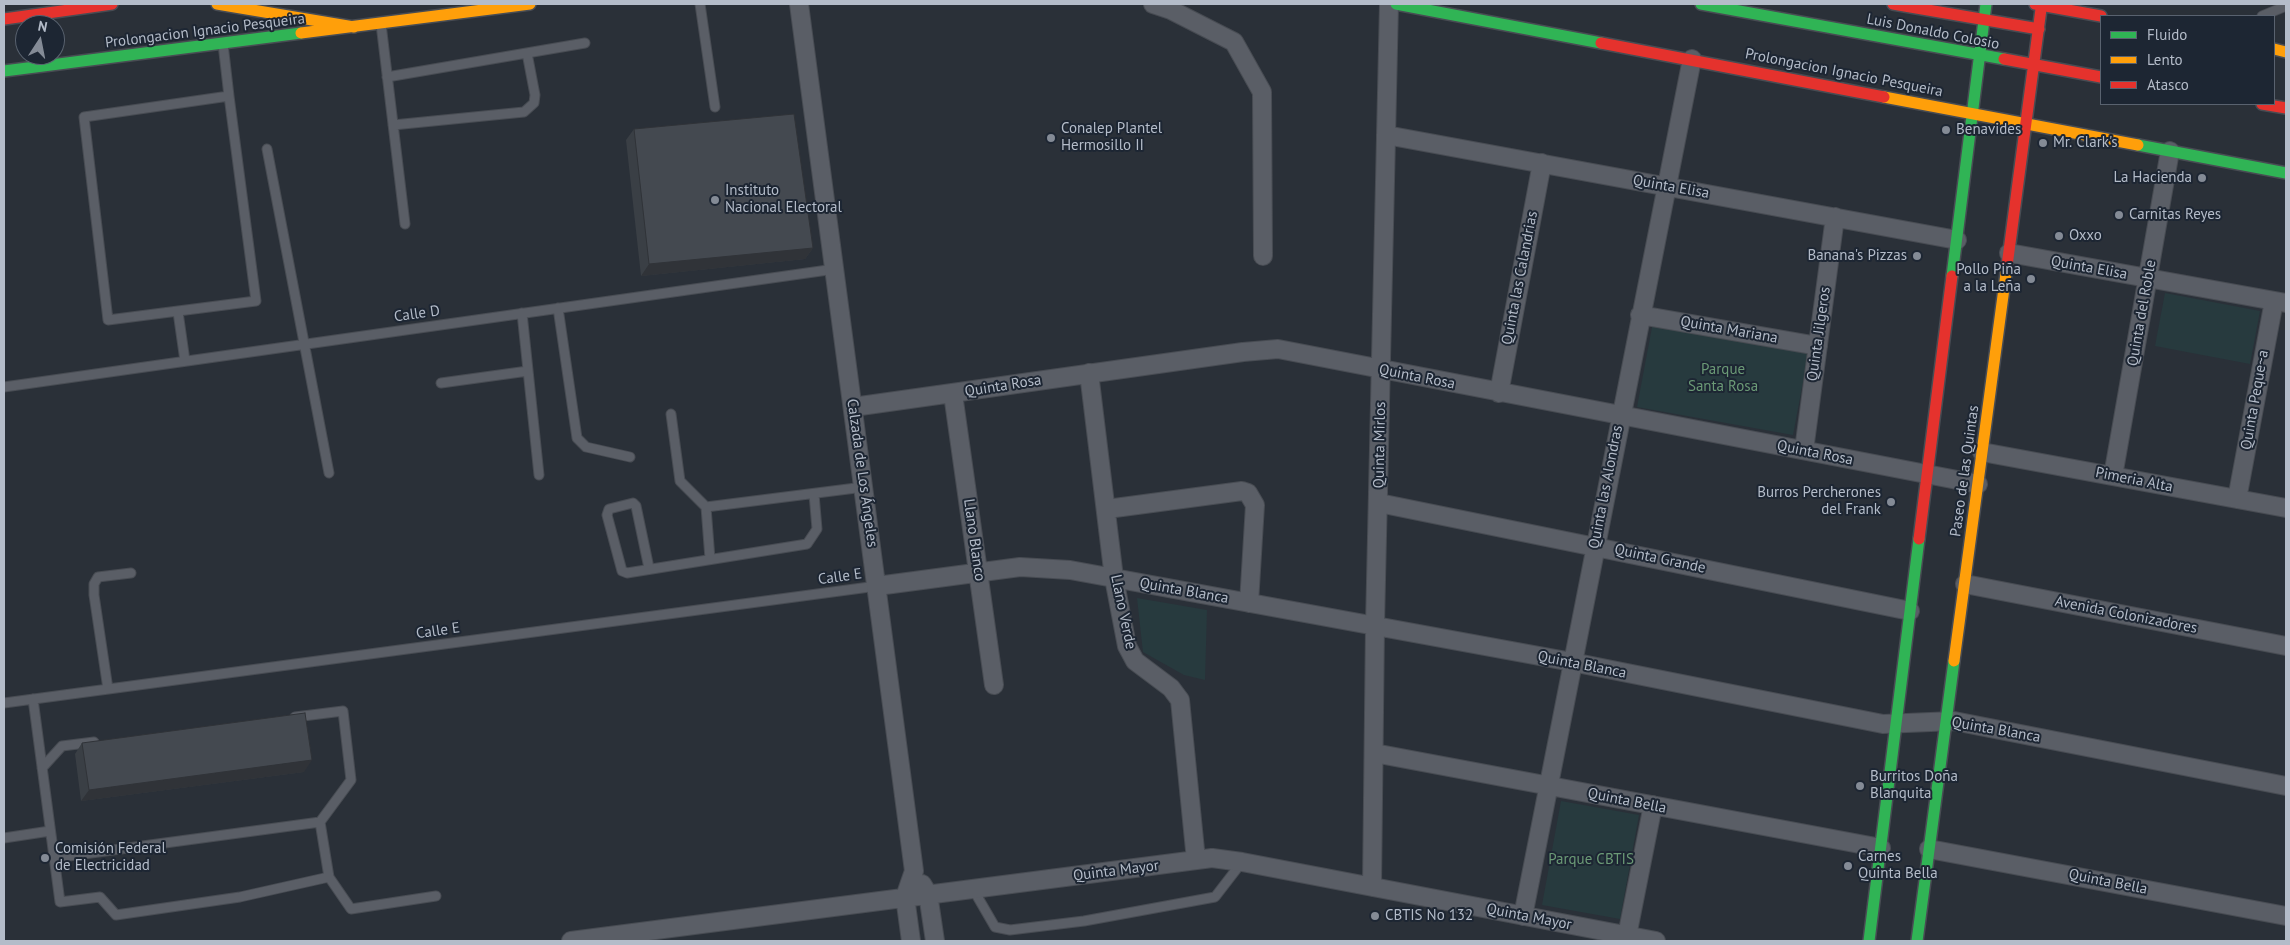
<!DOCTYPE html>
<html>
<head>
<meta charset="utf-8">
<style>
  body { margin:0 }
  #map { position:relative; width:2290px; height:945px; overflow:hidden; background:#2a3038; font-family:"PT Sans",sans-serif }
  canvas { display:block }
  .frame { position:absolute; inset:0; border:5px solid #b4bcc9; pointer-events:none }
  .legend { position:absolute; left:2100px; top:15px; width:175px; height:90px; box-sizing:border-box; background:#1d2633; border:1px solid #59626f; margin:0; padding:6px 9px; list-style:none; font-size:15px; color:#b4bcc9 }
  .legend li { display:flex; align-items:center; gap:10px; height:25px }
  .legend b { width:25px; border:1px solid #59626f }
  .north { position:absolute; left:15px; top:15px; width:50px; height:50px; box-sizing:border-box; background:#1d2633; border:1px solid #59626f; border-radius:50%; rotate:11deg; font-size:14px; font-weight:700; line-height:20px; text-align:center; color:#b4bcc9 }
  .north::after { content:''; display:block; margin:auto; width:18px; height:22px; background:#848b96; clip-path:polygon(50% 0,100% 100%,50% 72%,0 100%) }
</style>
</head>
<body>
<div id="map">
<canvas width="2290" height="945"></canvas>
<div class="frame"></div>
<ul class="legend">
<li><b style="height:6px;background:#30b455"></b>Fluido</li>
<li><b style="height:6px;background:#ff9f0a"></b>Lento</li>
<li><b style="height:6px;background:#e5322d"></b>Atasco</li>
</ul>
<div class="north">N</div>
</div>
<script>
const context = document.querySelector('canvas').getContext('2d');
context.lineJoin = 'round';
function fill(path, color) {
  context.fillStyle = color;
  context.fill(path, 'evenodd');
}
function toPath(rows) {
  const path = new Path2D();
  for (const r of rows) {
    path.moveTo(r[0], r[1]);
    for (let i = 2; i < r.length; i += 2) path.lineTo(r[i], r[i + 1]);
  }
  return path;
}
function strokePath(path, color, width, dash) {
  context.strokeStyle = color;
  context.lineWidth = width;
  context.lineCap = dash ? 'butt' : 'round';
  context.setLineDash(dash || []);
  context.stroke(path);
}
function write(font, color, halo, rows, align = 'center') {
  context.font = font + ' "PT Sans",sans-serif';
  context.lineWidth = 4;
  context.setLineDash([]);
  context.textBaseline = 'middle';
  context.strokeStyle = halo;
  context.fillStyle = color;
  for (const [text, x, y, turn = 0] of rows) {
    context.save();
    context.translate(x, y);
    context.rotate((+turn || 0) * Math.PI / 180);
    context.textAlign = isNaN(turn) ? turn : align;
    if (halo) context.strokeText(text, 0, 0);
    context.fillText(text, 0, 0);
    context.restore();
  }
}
fill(toPath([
  [2165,293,2260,311,2250,364,2155,346],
  [1653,322,1809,350,1793,435,1637,407],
  [1137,598,1207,610,1205,680,1184,675,1143,652],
  [1561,801,1639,815,1620,919,1542,905]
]), '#273a3e');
const lane = toPath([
  [700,4,715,107],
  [2262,16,2286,6],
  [381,24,405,224],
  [223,44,229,96],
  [387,77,585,43],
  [229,96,256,301,108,320,84,117,229,96],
  [393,125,524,112,534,103,535,95,527,53],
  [267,149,329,473],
  [558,308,577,438,586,447,630,457],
  [178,312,185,361],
  [522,313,539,475],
  [441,383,528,371],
  [4,387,835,269],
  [671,414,680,481,706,507,864,487],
  [706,507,710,559],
  [649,568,636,506,633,503,609,509,607,515,622,571,627,573,807,544,817,529,814,494],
  [108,689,94,595,94,584,98,577,131,573],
  [33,699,60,902,100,897,116,915,240,897,329,877],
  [4,703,877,586],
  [295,717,343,711,351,780,320,822],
  [42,768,62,746,94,742],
  [4,838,50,831],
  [54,858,320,822,329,877,351,909,436,896],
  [973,889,995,927,1010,930,1084,921,1215,897,1242,862]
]);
const street = toPath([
  [799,4,914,871,905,897,911,941],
  [1153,4,1171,10,1234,42,1262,92,1263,256],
  [1386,135,1957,240],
  [2009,253,2286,303],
  [1640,315,1818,346],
  [1089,373,1114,578,1127,646,1135,661,1171,688,1180,700,1196,860],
  [1499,393,1542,163],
  [953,394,994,685],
  [853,407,1243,352,1278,349,1978,484],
  [1804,450,1835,217],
  [1982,452,2286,508],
  [2113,476,2170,151],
  [2237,499,2274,301],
  [1379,503,1910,611],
  [1107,509,1242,491,1248,493,1255,505,1249,603],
  [1965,584,2286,646],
  [877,586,1020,567,1070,570,1572,662,1883,724,1954,721,2286,786],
  [1374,753,1881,848],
  [1929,849,2286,916],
  [922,884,928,894,935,941],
  [1372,887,1375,625,1389,4],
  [1523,916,1692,59],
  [1627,936,1653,805],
  [571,941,1212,858,1242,862,1656,941]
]);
const fast = toPath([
  [1396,4,1601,43],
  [1701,4,2004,59],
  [4,71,301,33],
  [2138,145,2286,173],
  [1952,276,1986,4],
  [1869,941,1919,539],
  [1917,941,1954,661]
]);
const slow = toPath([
  [217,4,354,27],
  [301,33,530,4],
  [2274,49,2286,52],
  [1884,97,2138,145],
  [1954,661,2007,266]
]);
const jam = toPath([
  [1893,4,2039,29],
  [2035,4,2101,16],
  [4,19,112,4],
  [1601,43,1884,97],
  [2004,59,2101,77],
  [2262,104,2286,108],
  [2007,266,2041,9],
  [1919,539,1952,276]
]);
strokePath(lane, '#484c53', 11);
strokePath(street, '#484c53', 20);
strokePath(fast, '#484c53', 14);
strokePath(slow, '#484c53', 14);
strokePath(jam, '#484c53', 14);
strokePath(lane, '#5a5e66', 9);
strokePath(street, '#5a5e66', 18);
strokePath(fast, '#30b455', 11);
strokePath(slow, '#ff9f0a', 11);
strokePath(jam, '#e5322d', 11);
fill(toPath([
  [634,129,813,248,805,259,641,276,626,140],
  [82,743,304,772,81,801,75,754]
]), '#3a3f45');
fill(toPath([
  [813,248,805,259,641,276,649,264],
  [312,760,304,772,81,801,89,790]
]), '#303338');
const building = toPath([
  [794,114,813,248,649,264,634,129,794,114],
  [305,713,312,760,89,790,82,743,305,713]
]);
fill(building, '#444950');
strokePath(building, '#303338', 1);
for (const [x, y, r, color] of [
  [1946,130,5,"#848b96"],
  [1051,138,5,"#848b96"],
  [2043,143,5,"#848b96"],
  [2202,178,5,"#848b96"],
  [715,200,5,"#848b96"],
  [2119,215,5,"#848b96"],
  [2059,236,5,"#848b96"],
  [1917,256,5,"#848b96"],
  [2031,279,5,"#848b96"],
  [1891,502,5,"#848b96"],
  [1860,786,5,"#848b96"],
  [45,858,5,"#848b96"],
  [1848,866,5,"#848b96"],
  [1375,916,5,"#848b96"]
]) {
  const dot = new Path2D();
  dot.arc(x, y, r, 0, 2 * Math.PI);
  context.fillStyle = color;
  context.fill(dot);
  strokePath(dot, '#1d2633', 2);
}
write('15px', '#b4bcc9', '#1d2633', [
  ["Prolongacion Ignacio Pesqueira",205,31,-7],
  ["Luis Donaldo Colosio",1933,32,11],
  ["Prolongacion Ignacio Pesqueira",1844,73,11],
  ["Quinta Elisa",1671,187,10],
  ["Quinta Elisa",2089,268,10],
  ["Quinta las Calandrias",1520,278,-79],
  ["Quinta del Roble",2142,313,-80],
  ["Calle D",417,314,-8],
  ["Quinta Mariana",1729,330,10],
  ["Quinta Jilgeros",1819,334,-82],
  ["Quinta Rosa",1417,377,11],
  ["Quinta Rosa",1003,386,-9],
  ["Quinta Peque~a",2255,400,-80],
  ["Quinta Mirlos",1380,445,-89],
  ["Quinta Rosa",1815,453,11],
  ["Paseo de las Quintas",1965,471,-82],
  ["Calzada de Los Ángeles",862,473,82],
  ["Pimeria Alta",2134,480,11],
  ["Quinta las Alondras",1606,487,-79],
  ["Llano Blanco",974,540,82],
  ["Quinta Grande",1660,559,12],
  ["Calle E",840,577,-8],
  ["Quinta Blanca",1184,591,10],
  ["Llano Verde",1123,612,78],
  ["Avenida Colonizadores",2126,615,11],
  ["Calle E",438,631,-8],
  ["Quinta Blanca",1582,665,11],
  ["Quinta Blanca",1996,730,10],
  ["Quinta Bella",1627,801,11],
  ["Quinta Mayor",1116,871,-7],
  ["Quinta Bella",2108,882,11],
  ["Quinta Mayor",1529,917,11]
]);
write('15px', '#b4bcc9', '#1d2633', [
  ["Conalep Plantel",1061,129],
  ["Hermosillo II",1061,146],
  ["Benavides",1956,130],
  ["Mr. Clark's",2053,143],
  ["La Hacienda",2192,178,"right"],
  ["Instituto",725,191],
  ["Nacional Electoral",725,208],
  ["Carnitas Reyes",2129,215],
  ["Oxxo",2069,236],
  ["Banana's Pizzas",1907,256,"right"],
  ["Pollo Piña",2021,270,"right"],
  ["a la Leña",2021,287,"right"],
  ["Burros Percherones",1881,493,"right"],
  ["del Frank",1881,510,"right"],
  ["Burritos Doña",1870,777],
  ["Blanquita",1870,794],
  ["Comisión Federal",55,849],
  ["de Electricidad",55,866],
  ["Carnes",1858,857],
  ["Quinta Bella",1858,874],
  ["CBTIS No 132",1385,916]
], 'left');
write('15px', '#6b9a76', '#1d2633', [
  ["Parque",1723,370],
  ["Santa Rosa",1723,387],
  ["Parque CBTIS",1591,860]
]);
</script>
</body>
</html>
